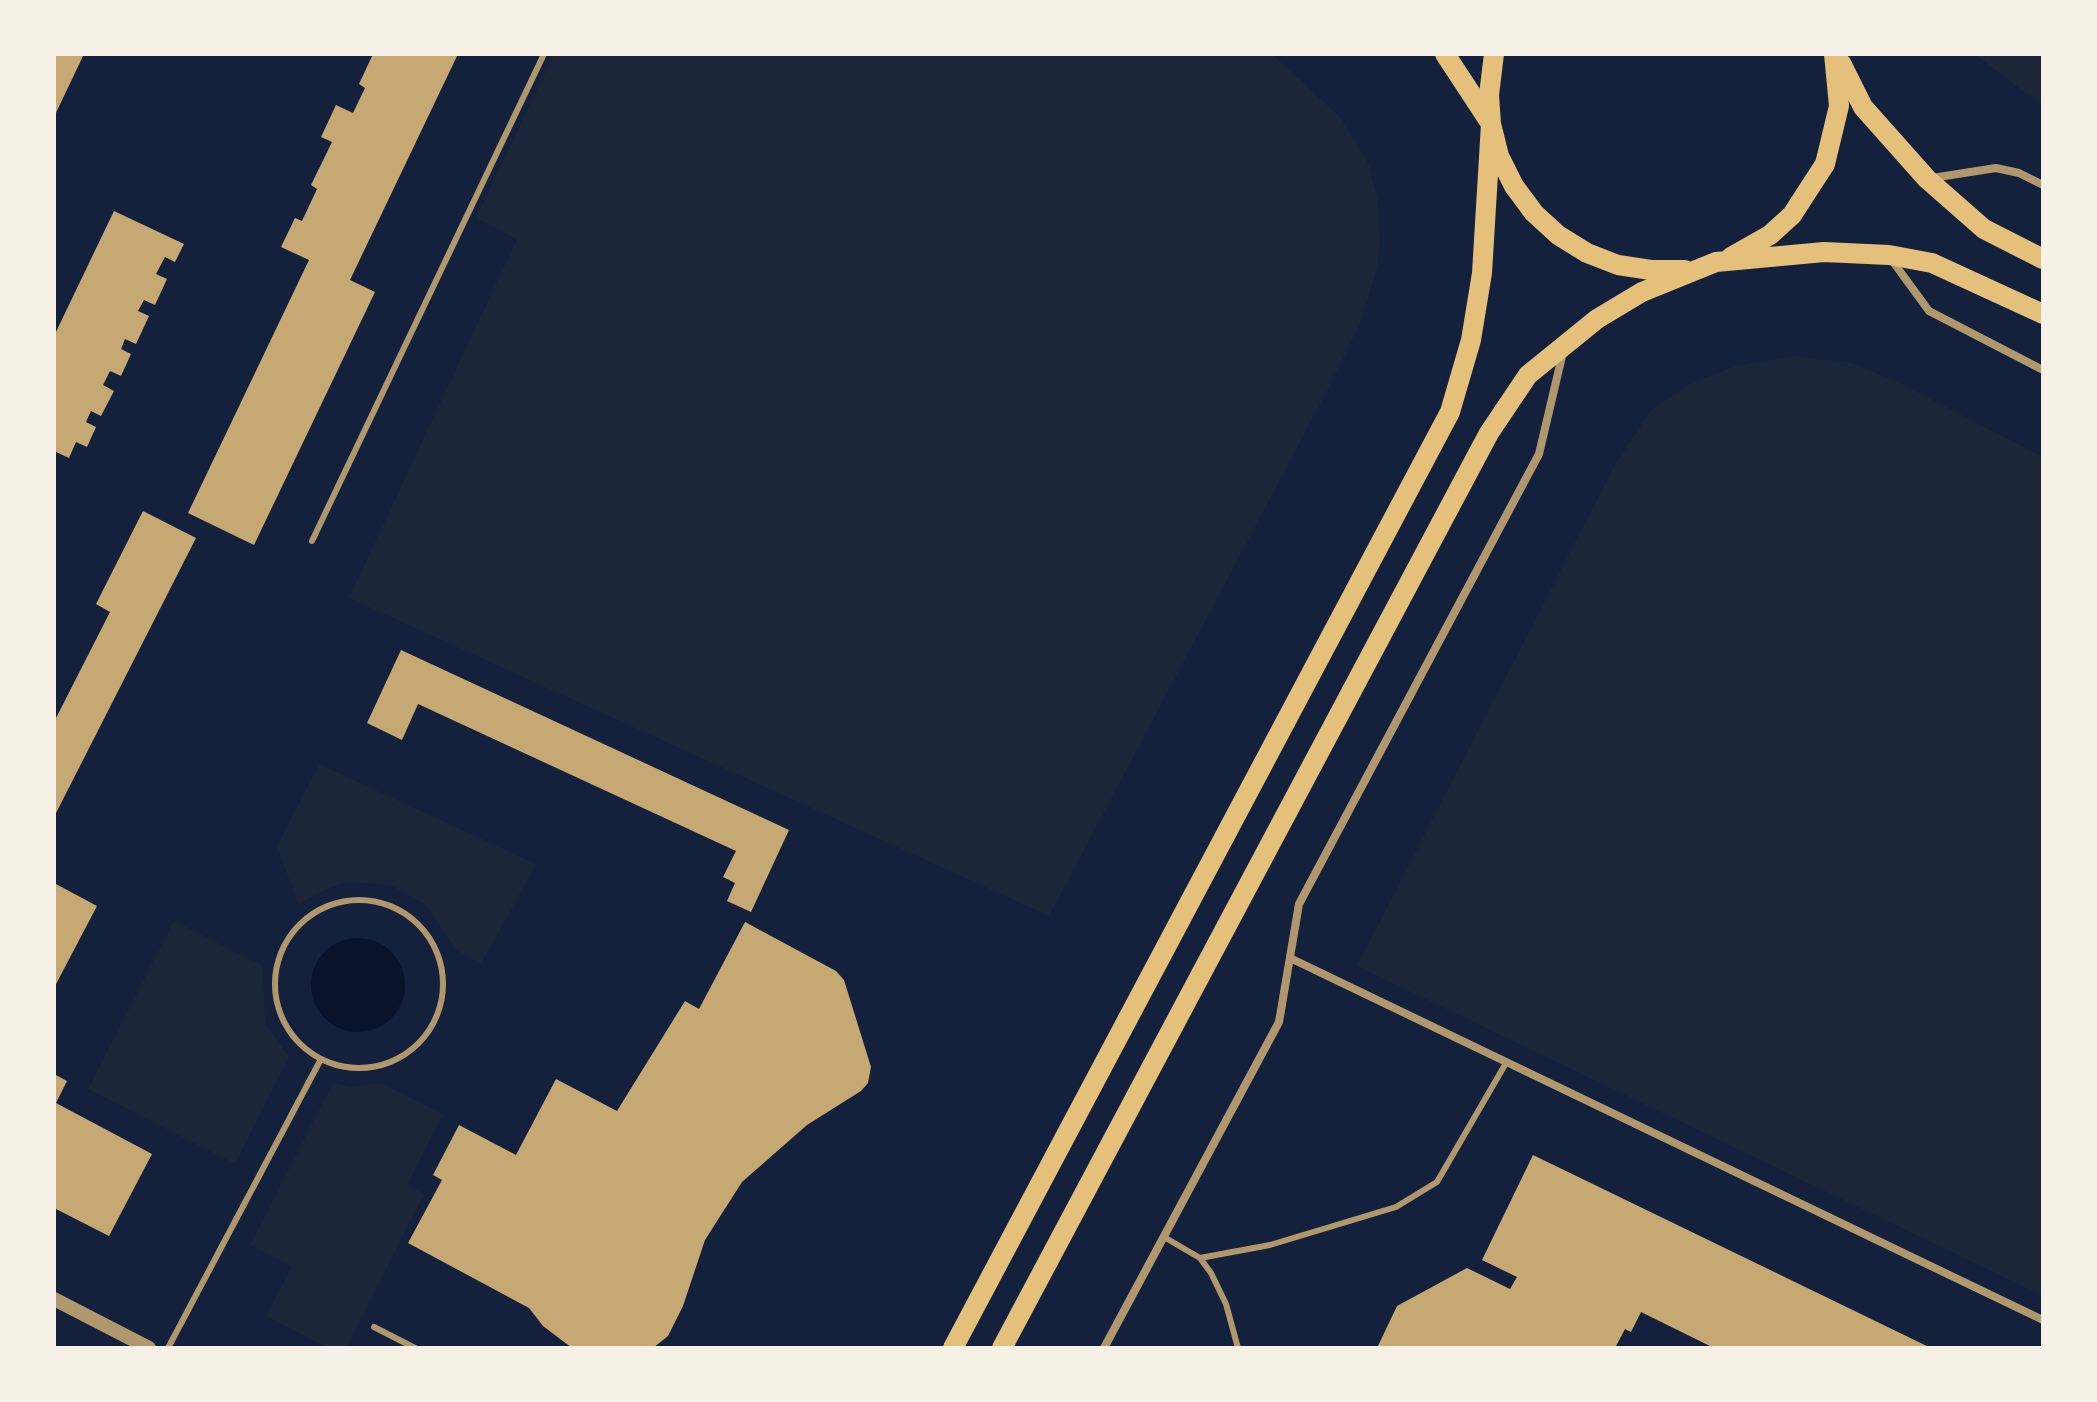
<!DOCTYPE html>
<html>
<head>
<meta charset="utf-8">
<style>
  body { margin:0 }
  #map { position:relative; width:2097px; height:1402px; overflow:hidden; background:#14213d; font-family:Arial,sans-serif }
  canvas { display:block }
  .frame { position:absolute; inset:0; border:56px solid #f6f1e7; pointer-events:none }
</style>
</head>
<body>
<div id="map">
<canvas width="2097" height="1402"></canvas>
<div class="frame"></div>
</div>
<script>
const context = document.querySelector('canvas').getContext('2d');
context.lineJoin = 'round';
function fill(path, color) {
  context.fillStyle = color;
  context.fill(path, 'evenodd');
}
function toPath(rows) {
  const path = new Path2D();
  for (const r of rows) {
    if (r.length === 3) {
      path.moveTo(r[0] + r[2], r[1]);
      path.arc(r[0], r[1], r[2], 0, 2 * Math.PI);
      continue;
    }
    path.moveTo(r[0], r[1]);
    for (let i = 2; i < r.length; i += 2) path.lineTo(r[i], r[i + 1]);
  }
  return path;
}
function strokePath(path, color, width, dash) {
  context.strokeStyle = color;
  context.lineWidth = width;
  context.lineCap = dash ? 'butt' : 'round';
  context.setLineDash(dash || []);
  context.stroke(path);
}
fill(toPath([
  [554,54,1272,54,1340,117,1369,165,1378,202,1380,241,1377,267,1362,319,1328,389,1049,916,349,598,517,239,476,218],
  [1975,54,2043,54,2043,104,2024,92],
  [1796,356,1852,363,1898,382,2043,457,2043,1296,1357,966,1616,463,1651,410,1688,385,1738,365],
  [319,764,536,864,481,964,457,951,426,905,391,885,350,882,331,887,298,904,277,846],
  [174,921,263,966,265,1023,289,1057,235,1164,88,1089],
  [333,1083,352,1087,381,1083,443,1114,407,1185,424,1194,346,1348,328,1348,266,1316,292,1266,250,1245]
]), '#1d2539');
fill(toPath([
  [358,985,47]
]), '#0b132b');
fill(toPath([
  [54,54,84,54,54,117],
  [373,54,458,54,350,280,375,292,254,545,188,513,309,260,281,247,295,218,302,221,317,189,311,185,332,142,321,137,336,105,353,113,365,88,359,84],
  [114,211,184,244,175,262,165,257,156,274,167,279,155,305,144,300,138,311,149,316,136,344,125,339,121,349,131,354,121,376,110,371,103,385,114,391,101,416,91,411,86,422,96,427,87,447,76,442,69,458,54,451,54,336],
  [143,511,196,538,54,817,54,722,110,612,96,604],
  [401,650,789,830,751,912,727,901,735,883,723,877,736,851,418,704,402,740,367,723],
  [54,883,97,906,54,988],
  [745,922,836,971,844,980,871,1067,868,1083,861,1091,807,1125,742,1182,705,1240,683,1306,668,1336,653,1348,572,1348,543,1326,529,1308,408,1243,442,1180,433,1175,459,1125,516,1155,556,1079,617,1111,685,1001,699,1009],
  [54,1074,67,1081,56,1103,152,1154,109,1236,54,1208],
  [1533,1155,1931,1348,1714,1348,1641,1312,1631,1332,1625,1329,1615,1348,1377,1348,1397,1306,1467,1268,1510,1289,1517,1277,1482,1260]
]), '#c6a872');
strokePath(toPath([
  [312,541,544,54],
  [359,984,84],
  [1164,1237,1200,1258,1211,1273,1226,1304,1238,1348],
  [1200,1258,1270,1245,1396,1207,1437,1182,1506,1063],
  [374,1327,415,1348],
  [168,1348,321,1059]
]), '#b1986c', 6);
strokePath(toPath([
  [1932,178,1996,168,2019,173,2043,185],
  [1891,259,1929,311,2043,370],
  [1290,958,2043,1320],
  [1104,1348,1279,1022,1299,904,1539,454,1563,352]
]), '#b1986c', 8);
strokePath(toPath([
  [54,1299,149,1348]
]), '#b1986c', 14);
strokePath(toPath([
  [1494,54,1489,95,1491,124,1499,156,1514,186,1534,213,1558,235,1587,253,1618,265,1651,270,1685,270],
  [1841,63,1863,107,1927,179,1984,229,2043,259],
  [1731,257,1770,235,1792,215,1825,164,1839,106,1834,54],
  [953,1348,1450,412,1471,340,1482,273,1491,124,1445,54],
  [1002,1348,1489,433,1528,375,1597,319,1642,292,1716,262,1824,252,1889,255,1932,263,2043,314]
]), '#e5c07b', 20);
</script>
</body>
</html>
